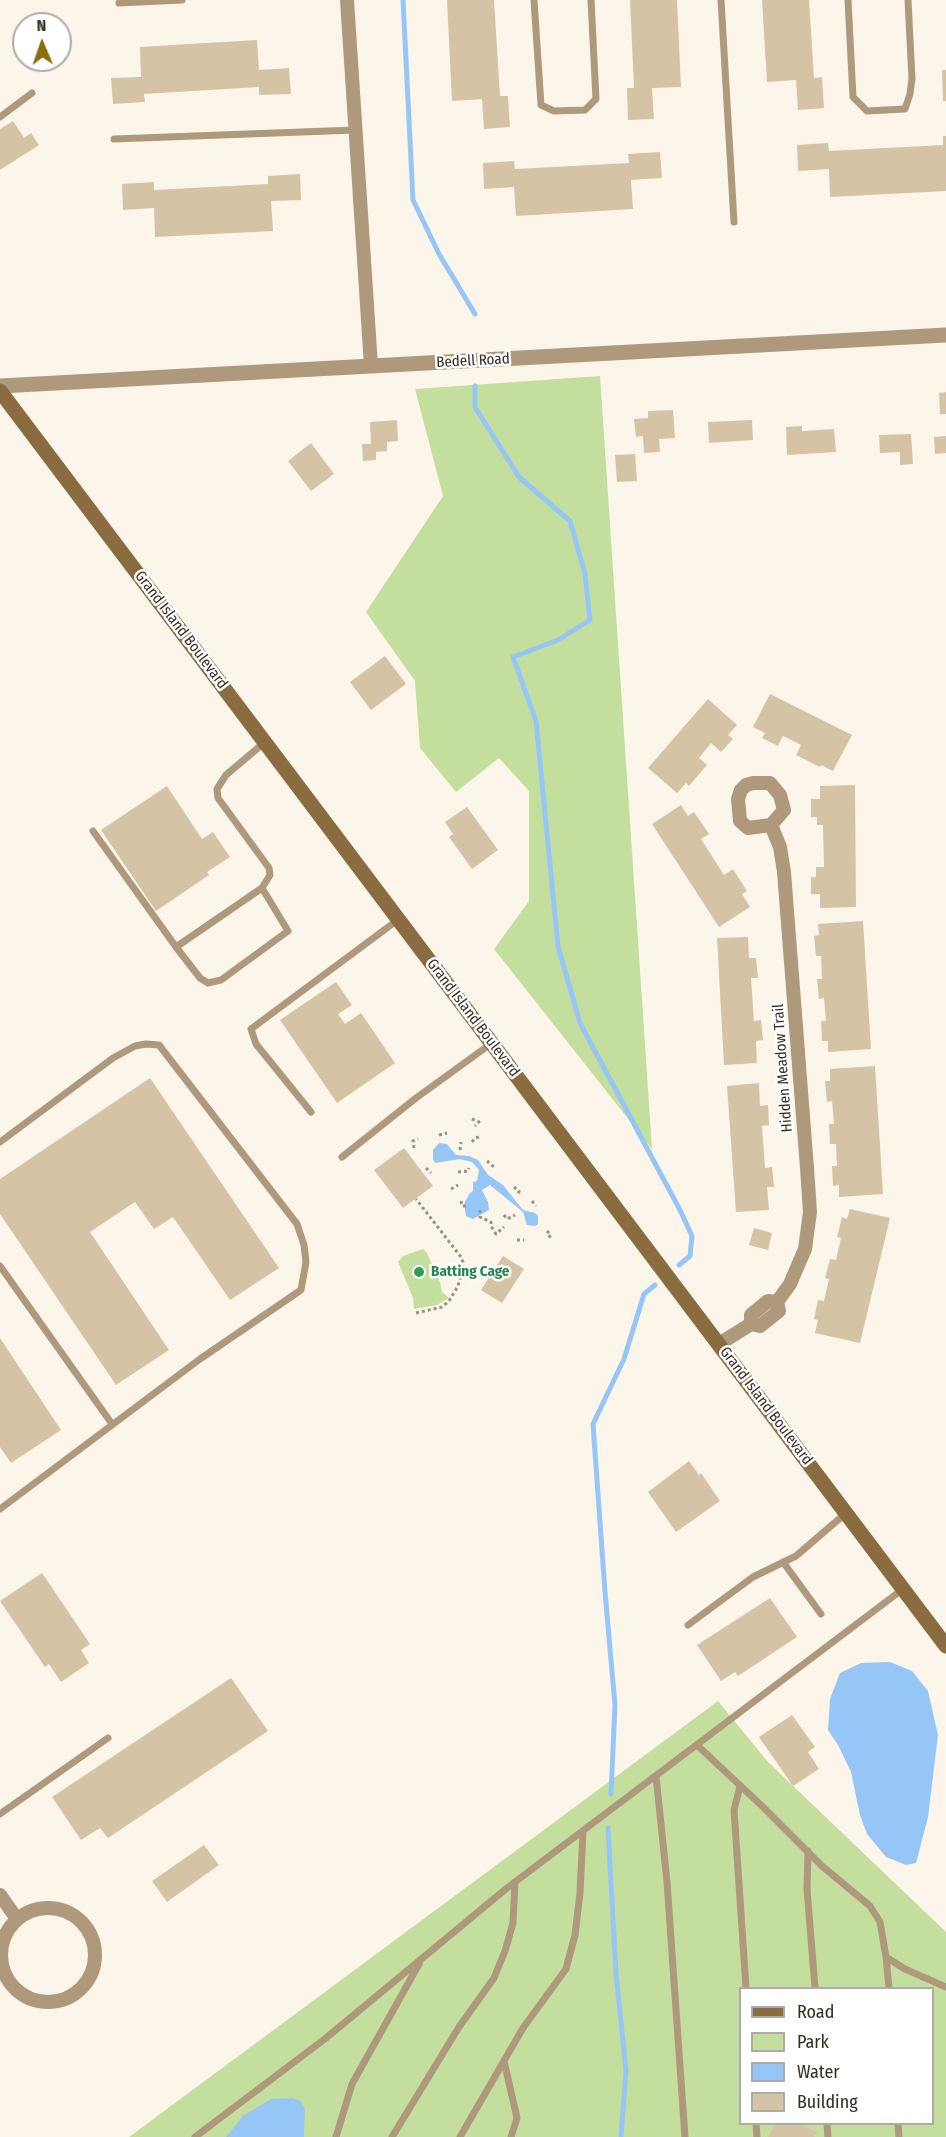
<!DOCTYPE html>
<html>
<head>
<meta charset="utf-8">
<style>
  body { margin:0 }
  #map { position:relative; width:946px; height:2137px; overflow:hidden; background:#fcf5e9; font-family:"Fira Sans Condensed",sans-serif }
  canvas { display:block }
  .legend { position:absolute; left:739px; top:1987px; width:195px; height:138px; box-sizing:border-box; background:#fff; border:2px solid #aeaba6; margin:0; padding:8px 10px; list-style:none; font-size:18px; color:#342d21 }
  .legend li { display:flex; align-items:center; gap:12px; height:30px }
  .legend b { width:30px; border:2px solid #aeaba6 }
  .north { position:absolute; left:12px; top:12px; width:60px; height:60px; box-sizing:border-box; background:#fff; border:2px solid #aeaba6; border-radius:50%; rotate:358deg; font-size:16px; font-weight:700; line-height:24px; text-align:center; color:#342d21 }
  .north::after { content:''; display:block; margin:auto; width:21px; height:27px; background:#8a6d0d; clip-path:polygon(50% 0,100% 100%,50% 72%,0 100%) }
</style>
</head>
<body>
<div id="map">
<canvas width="946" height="2137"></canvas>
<ul class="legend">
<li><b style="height:8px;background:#8b6c40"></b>Road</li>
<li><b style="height:16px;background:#c4df9d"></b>Park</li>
<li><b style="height:16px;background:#96c6f5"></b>Water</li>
<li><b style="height:16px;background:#d5c3a6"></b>Building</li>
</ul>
<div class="north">N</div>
</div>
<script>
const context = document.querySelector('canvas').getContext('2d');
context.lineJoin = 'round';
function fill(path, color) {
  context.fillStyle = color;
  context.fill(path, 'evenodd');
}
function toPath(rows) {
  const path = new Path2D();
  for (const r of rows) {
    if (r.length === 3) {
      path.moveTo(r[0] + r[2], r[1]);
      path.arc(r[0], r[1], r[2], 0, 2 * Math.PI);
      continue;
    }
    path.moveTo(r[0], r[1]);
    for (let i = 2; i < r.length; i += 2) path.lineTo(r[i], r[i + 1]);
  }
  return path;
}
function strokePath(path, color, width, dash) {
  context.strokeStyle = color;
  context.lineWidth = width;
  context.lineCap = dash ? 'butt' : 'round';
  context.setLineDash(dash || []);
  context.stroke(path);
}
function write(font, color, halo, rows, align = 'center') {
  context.font = font + ' "Fira Sans Condensed",sans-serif';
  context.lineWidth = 5;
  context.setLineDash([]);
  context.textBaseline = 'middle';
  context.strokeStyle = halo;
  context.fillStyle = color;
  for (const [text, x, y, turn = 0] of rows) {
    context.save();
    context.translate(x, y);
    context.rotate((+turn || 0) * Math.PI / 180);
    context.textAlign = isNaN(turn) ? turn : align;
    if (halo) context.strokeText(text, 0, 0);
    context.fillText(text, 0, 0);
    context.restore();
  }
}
fill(toPath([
  [600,376,652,1149,494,949,529,901,529,791,499,758,456,792,420,748,415,681,366,612,443,496,415,389],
  [423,1249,427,1253,440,1282,442,1292,449,1298,437,1305,414,1309,413,1298,398,1262,403,1256],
  [718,1701,768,1762,946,1932,946,2137,129,2137],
  [740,1988,932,1988,932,2124,740,2124]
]), '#c4df9d');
fill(toPath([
  [439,1143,447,1144,456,1155,469,1156,478,1160,488,1175,503,1185,523,1210,535,1213,538,1216,538,1224,535,1226,527,1225,523,1212,490,1185,482,1190,488,1202,489,1210,473,1219,466,1216,464,1204,469,1194,473,1191,473,1182,477,1181,479,1170,472,1162,460,1159,435,1163,433,1159,433,1150],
  [890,1662,912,1671,928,1691,938,1735,928,1817,916,1863,906,1865,886,1857,867,1834,860,1815,851,1772,838,1745,828,1730,830,1699,840,1673,861,1663],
  [293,2098,300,2101,305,2109,304,2137,226,2137,243,2116,271,2099]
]), '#96c6f5');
strokePath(toPath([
  [403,0,413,200,439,254,475,314],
  [475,386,475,407,519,477,570,521,585,574,590,620,558,640,513,657,536,721,558,946,580,1023,680,1210,692,1236,690,1256,679,1265],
  [611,1794,615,1705,605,1592,593,1424,624,1359,644,1294,655,1285],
  [608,1828,616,1973,626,2071,621,2137]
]), '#96c6f5', 5);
fill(toPath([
  [447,0,494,0,500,96,508,96,510,127,484,129,482,99,452,101],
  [630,0,677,0,681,87,652,88,654,119,628,120,627,88,634,88],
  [762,0,809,0,814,78,822,77,824,108,798,110,796,80,767,82],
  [257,40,259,70,289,68,291,94,259,95,259,87,144,94,145,102,113,104,111,78,141,77,140,47],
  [942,70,946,70,946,101,943,101],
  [13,121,24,138,31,133,39,145,0,170,0,129],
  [943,136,946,136,946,191,830,197,829,169,798,171,797,145,828,143,829,151,943,145],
  [660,152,662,178,631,180,633,209,516,216,514,187,484,189,483,163,514,161,515,169,629,163,628,154],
  [300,174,301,200,271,201,273,231,155,237,154,208,123,210,122,184,154,182,154,190,268,184,268,176],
  [946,392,946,414,940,414,939,393],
  [673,410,675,438,659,439,660,452,644,453,643,436,636,437,634,419,648,418,648,411],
  [397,420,398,441,387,442,387,451,376,452,376,460,363,461,362,444,371,444,370,422],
  [752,420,753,440,709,443,708,422],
  [802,426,802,431,834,429,836,452,787,455,786,427],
  [911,434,913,464,900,465,900,452,880,453,879,435],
  [946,436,946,453,935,454,934,437],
  [311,443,334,474,311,491,288,461],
  [635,454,637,481,617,482,615,455],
  [385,656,406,684,371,710,350,682],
  [770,694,852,735,833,771,821,765,820,767,796,755,801,745,783,736,778,746,762,738,765,733,753,727],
  [708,699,737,725,728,735,733,739,721,752,711,743,699,758,707,765,689,786,686,783,677,793,648,768],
  [855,785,856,907,820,908,820,894,811,894,811,877,816,877,816,867,824,867,823,825,817,825,817,817,811,817,811,799,820,799,820,786],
  [167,786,202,839,213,832,230,857,207,872,209,875,156,911,101,830],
  [681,805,688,816,694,812,709,834,701,839,724,875,733,869,747,891,742,894,750,907,719,927,652,824],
  [467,807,498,850,472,869,449,837,453,834,445,822],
  [863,921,871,1049,828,1052,828,1041,822,1041,821,1021,826,1021,824,998,819,999,817,979,822,979,821,956,816,956,814,936,819,935,818,924],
  [748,937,749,958,756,958,758,978,751,978,754,1021,761,1020,763,1040,756,1041,757,1063,724,1065,717,938],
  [336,982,352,1005,338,1014,345,1024,361,1013,395,1063,337,1103,280,1020],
  [875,1066,883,1194,839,1197,839,1185,833,1186,832,1166,837,1166,836,1144,830,1144,829,1124,834,1124,832,1101,827,1102,825,1081,830,1081,830,1069],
  [150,1078,279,1268,230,1300,173,1217,154,1229,135,1202,90,1232,169,1350,116,1385,0,1214,0,1179],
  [759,1083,760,1106,768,1105,769,1125,762,1126,765,1168,772,1167,774,1187,767,1187,769,1210,736,1212,727,1086],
  [404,1148,433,1186,403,1208,374,1170],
  [850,1209,890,1218,860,1343,815,1333,818,1320,814,1319,818,1300,824,1301,829,1279,825,1278,830,1259,836,1260,841,1238,837,1237,842,1217,847,1219],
  [754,1228,772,1233,768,1250,749,1245],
  [503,1256,524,1269,502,1303,481,1290],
  [0,1338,61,1430,11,1463,0,1447],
  [689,1461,699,1475,701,1473,720,1501,676,1532,648,1492],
  [42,1573,90,1644,81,1650,89,1663,61,1682,49,1664,45,1667,0,1601],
  [770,1598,797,1637,738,1676,735,1672,721,1681,697,1645],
  [231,1678,268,1731,108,1838,100,1828,81,1840,52,1797],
  [792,1715,815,1747,808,1752,819,1769,793,1786,759,1737],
  [204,1845,219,1865,167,1902,152,1881],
  [775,2124,798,2124,817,2132,814,2137,768,2137]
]), '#d5c3a6');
strokePath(toPath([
  [472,1119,479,1122,475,1126],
  [439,1135,447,1133],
  [472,1142,475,1138,480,1137],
  [414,1148,413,1141,418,1139],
  [460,1150,461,1142],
  [487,1161,495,1168],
  [426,1168,431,1173],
  [458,1172,468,1171,469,1168],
  [514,1187,519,1191,518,1196],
  [451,1189,458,1185],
  [461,1201,462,1206,468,1206],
  [532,1201,536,1206],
  [480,1210,480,1217,491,1222,491,1226,496,1234,504,1227],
  [504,1215,507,1219,515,1215],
  [547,1231,551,1235,548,1238],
  [517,1240,524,1240],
  [416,1313,442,1307,449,1301,458,1286,464,1265,461,1257,416,1199]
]), '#989185', 3, [3, 3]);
strokePath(toPath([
  [534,0,541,105,554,111,585,110,596,99,591,0],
  [721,0,734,222],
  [848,0,853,97,867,111,905,109,910,94,912,79,908,0],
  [119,3,182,0],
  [0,117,32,93],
  [114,139,355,130],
  [93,831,176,947,262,888,270,875,269,868,218,798,217,789,226,775,265,742],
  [176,947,200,978,208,983,221,980,288,931,262,888],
  [311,1112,256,1044,251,1029,399,919],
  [0,1142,113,1058,135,1046,146,1044,159,1045,297,1224,304,1245,306,1262,301,1290,200,1359,0,1509],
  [342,1157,416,1098,492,1043],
  [0,1266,112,1424],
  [783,1562,821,1614],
  [688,1625,753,1577,796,1556,846,1513],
  [697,1745,763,1807,822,1866,870,1906,880,1922,886,1957,905,1969,946,1987],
  [656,1776,667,1882,685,2137],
  [740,1786,734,1810,746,1988],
  [0,1814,108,1738],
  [808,1851,807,1889,815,1988],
  [886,1957,889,1988],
  [504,2061,517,2118,511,2137],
  [756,2124,757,2137],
  [827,2124,828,2137],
  [898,2124,899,2137],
  [195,2137,326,2038,507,1888,903,1589],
  [336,2137,352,2084,419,1964],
  [392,2137,459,2027,494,1978,505,1951,513,1923,515,1882],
  [460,2137,523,2028,566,1969,575,1935,580,1893,583,1831]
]), '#ae997c', 7);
strokePath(toPath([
  [347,0,371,366],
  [771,825,784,810,780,795,770,783,753,783,746,785,741,790,738,799,740,821,748,828,771,825,780,847,784,872,807,1168,810,1212,805,1249,790,1284,777,1302],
  [719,1344,751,1324,760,1326,779,1311,777,1302,768,1301,751,1315,751,1324],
  [0,1895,17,1919],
  [48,1955,47]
]), '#ae997c', 14);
strokePath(toPath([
  [0,386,946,335]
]), '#ae997c', 15);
strokePath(toPath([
  [0,391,946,1646]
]), '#8b6c40', 15);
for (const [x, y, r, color] of [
  [419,1272,6,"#2e9e5b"]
]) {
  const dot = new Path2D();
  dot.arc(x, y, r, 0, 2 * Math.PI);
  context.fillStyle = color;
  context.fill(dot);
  strokePath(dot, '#fff', 2);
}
write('15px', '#342d21', '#fff', [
  ["Bedell Road",473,361,-3],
  ["Grand Island Boulevard",181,630,53],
  ["Grand Island Boulevard",473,1018,53],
  ["Hidden Meadow Trail",783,1068,-94],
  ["Grand Island Boulevard",766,1406,53]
]);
write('bold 15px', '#27864d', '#fff', [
  ["Batting Cage",431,1272]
], 'left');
</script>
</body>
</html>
